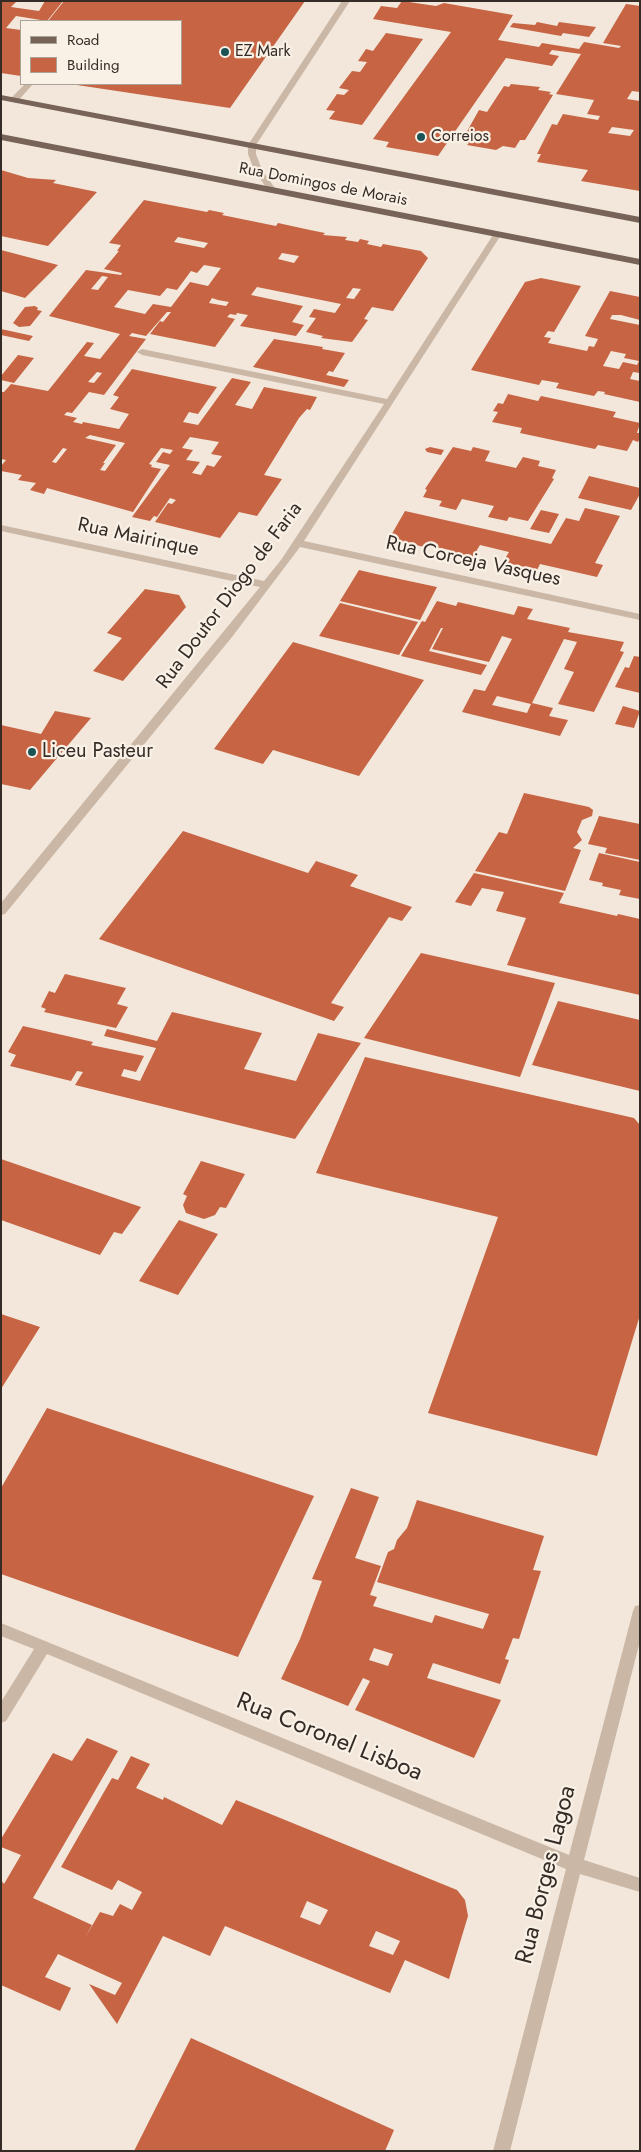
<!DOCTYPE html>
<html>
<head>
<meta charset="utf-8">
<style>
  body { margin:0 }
  #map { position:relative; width:641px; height:2152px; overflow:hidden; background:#f2e7da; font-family:Jost,sans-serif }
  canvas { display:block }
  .frame { position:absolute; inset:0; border:2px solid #362c27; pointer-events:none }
  .legend { position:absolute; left:20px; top:20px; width:162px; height:65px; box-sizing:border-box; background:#f9f1e6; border:1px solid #aba29a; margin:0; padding:6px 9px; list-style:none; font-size:15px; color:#362c27 }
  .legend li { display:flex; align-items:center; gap:10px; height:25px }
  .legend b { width:25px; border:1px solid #aba29a }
</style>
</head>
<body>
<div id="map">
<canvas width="641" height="2152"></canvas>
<div class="frame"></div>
<ul class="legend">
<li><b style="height:6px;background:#786358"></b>Road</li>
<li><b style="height:14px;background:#c66443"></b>Building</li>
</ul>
</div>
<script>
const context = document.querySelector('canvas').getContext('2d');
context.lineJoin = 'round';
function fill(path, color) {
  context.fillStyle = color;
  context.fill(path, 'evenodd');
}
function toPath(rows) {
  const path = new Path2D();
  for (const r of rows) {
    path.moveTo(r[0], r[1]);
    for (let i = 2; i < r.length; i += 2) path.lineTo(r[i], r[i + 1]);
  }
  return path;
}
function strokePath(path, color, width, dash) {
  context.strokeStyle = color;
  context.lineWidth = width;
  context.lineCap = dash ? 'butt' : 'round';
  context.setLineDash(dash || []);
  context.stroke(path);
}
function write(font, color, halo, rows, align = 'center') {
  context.font = font + ' Jost,sans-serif';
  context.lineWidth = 4.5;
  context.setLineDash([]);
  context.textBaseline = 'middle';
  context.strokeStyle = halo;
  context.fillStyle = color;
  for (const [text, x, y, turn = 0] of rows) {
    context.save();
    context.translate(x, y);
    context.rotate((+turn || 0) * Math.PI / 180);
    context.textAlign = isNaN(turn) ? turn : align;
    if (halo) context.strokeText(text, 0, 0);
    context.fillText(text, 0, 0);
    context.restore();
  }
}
fill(toPath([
  [1,1,17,1,11,7,39,11,45,1,63,1,47,21,16,16,6,28,21,30,21,76,1,73],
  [64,1,305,1,230,108,77,85,181,84,181,21,48,21],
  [402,1,436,6,444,3,513,15,498,40,539,47,542,43,579,49,584,42,619,48,621,46,603,43,626,4,640,6,640,92,632,91,627,99,640,101,640,191,581,181,588,170,537,162,541,154,537,154,552,124,557,125,563,114,598,120,600,116,587,114,594,100,556,94,581,54,552,50,549,54,559,56,552,66,506,58,438,156,386,147,389,142,373,139,451,32,373,19,381,6,397,8],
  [612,127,634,130,630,136,608,133],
  [537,22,557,26,559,22,596,27,589,37,563,33,561,36,510,27,513,23,535,25],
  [386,33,423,39,362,125,329,119,335,111,326,110,337,94,344,95,349,90,339,88,352,71,360,72,367,62,358,61,366,49,373,51],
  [511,84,540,87,538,90,551,92,549,94,553,95,525,140,520,140,515,148,503,146,496,150,467,145,469,143,463,142,468,136,465,135,479,110,487,112,504,86,509,87],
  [1,170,28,178,56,180,53,183,97,192,48,246,1,236],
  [144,200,207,212,209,210,224,213,222,215,276,226,278,223,310,230,325,233,323,235,347,237,345,240,358,242,360,239,369,241,367,244,381,247,383,244,421,251,428,258,393,311,372,307,364,319,368,320,352,342,321,338,323,336,306,332,316,318,309,317,314,309,335,313,341,304,257,287,251,295,303,306,292,322,304,325,296,336,240,326,248,315,237,313,236,315,230,314,227,317,235,319,215,347,150,334,160,321,163,322,171,312,167,312,146,336,132,333,129,336,146,339,104,395,89,392,72,413,67,412,64,415,77,418,73,422,82,424,83,422,119,429,129,414,110,409,119,397,113,395,132,369,217,387,198,414,189,412,183,422,198,425,232,378,251,382,235,405,252,409,264,387,317,397,310,410,307,409,299,418,264,475,282,479,257,516,239,512,220,538,155,522,168,503,172,504,176,500,170,498,157,517,154,516,150,521,132,517,170,465,156,462,163,452,170,454,173,450,161,448,149,464,152,465,151,467,161,469,133,512,47,488,44,494,30,490,36,483,18,480,22,475,1,471,1,466,6,460,1,459,1,392,4,392,11,384,48,391,87,342,94,343,84,356,100,359,120,334,49,316,86,270,121,275,122,273,104,269,119,251,117,251,121,245,109,243],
  [178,237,208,243,204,248,174,242],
  [282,253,299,256,294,263,278,259],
  [204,265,221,268,208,286,190,282,171,307,153,304,145,314,114,307,128,290,160,296,167,288,177,290,191,271,197,273],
  [102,276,108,277,98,290,91,289],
  [353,288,361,289,354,299,346,298],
  [212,298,218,300,229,302,226,306,209,303],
  [97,372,102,373,94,383,88,382],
  [90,435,125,443,105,471,100,470,105,463,103,463,116,445,85,438],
  [190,437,219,442,211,454,222,456,214,467,207,465,201,475,192,473,200,462,186,460,193,450,182,448],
  [63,448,67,449,56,463,52,462],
  [1,250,58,265,25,298,1,291],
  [541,278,581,286,554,332,548,331,544,337,551,338,548,343,587,351,589,346,594,347,598,339,585,336,610,291,640,297,640,320,621,315,612,315,610,319,640,325,640,373,633,372,630,379,640,381,640,402,604,394,605,392,598,391,594,396,556,388,559,383,542,380,539,385,471,370,525,282],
  [611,351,626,354,624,358,639,361,637,365,623,362,619,369,603,366],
  [35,306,38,308,37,310,42,311,30,326,19,327,13,323,25,307],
  [1,329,33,336,29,341,1,335],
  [274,339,323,347,322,349,345,353,333,372,329,371,326,375,349,380,344,387,253,367],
  [18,355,34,358,14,383,1,380,1,376],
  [508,394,538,401,541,396,616,412,613,417,640,423,637,433,640,433,640,438,638,442,633,440,627,451,598,445,595,449,520,433,522,428,492,422,498,412,493,411,498,403,503,404],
  [430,447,444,450,441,455,427,452,425,449],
  [453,447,471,451,473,447,490,451,485,461,516,468,523,457,540,461,538,466,556,470,552,478,554,479,528,521,509,517,507,521,488,517,494,506,462,499,456,510,439,506,442,501,423,497,427,490,425,489],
  [589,476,640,488,640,494,631,510,578,498],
  [585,508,620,516,595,563,603,565,597,577,540,564,537,570,503,562,509,552,480,545,472,558,449,553,450,550,431,546,429,548,389,539,405,511,551,544,566,518,579,521],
  [541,510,559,514,549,533,530,529],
  [359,570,376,574,437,587,420,620,340,601],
  [145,589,179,595,186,607,123,681,93,671,122,638,107,633],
  [437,601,456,606,458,602,514,615,518,606,533,609,527,619,570,628,568,632,624,642,620,651,624,652,594,712,558,704,574,672,564,669,577,642,564,639,532,703,553,708,549,716,568,720,560,736,462,712,474,689,485,691,512,639,502,636,489,662,432,649,443,628,441,628,429,651,487,665,481,675,401,656,422,621,425,622],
  [497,696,531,704,527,713,492,705],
  [340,603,418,622,399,655,319,636],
  [293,642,424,680,359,776,273,750,263,764,214,749],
  [634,656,640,657,640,693,615,687,625,667,629,668],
  [623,706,640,711,634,728,615,724],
  [55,711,91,718,30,790,1,784,1,725,41,734],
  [524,793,589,807,593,810,592,816,582,820,577,832,582,840,573,848,581,850,565,891,475,871,499,832,507,834],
  [599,816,640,824,640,860,605,853,607,848,588,844],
  [183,831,308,873,316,861,358,875,350,886,412,907,402,921,389,917,331,1003,344,1007,334,1021,99,939],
  [599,853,640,862,640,899,619,895,621,890,602,886,603,883,589,880],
  [474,873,564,893,559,903,617,916,618,914,640,919,640,995,507,965,526,918,496,911,504,892,482,888,471,906,455,902],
  [421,953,555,983,520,1077,364,1038],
  [65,974,126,988,117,1004,128,1007,116,1028,44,1012,46,1009,41,1007,49,991,55,993],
  [558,1001,640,1020,640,1091,532,1065],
  [172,1012,262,1033,244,1069,296,1081,318,1033,361,1043,295,1139,75,1085,83,1072,77,1071,71,1081,10,1066,16,1055,8,1052,23,1026,93,1042,91,1045,144,1056,136,1072,124,1069,121,1076,140,1081,156,1048,104,1036,107,1029,157,1041],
  [365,1057,634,1118,640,1125,640,1315,597,1456,428,1413,498,1217,316,1173],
  [1,1159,30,1169,141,1207,122,1234,114,1232,100,1255,1,1220],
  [201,1161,245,1174,226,1208,220,1207,215,1215,204,1219,186,1213,183,1205,187,1196,183,1194],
  [179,1220,218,1234,178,1295,139,1281],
  [1,1314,40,1327,1,1389],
  [47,1408,314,1496,238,1657,1,1574,1,1488],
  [351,1488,379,1497,355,1558,381,1566,370,1595,377,1597,373,1606,432,1623,435,1615,483,1629,489,1614,377,1582,388,1552,394,1549,397,1540,407,1528,417,1500,544,1536,533,1570,541,1571,519,1639,513,1638,505,1659,509,1660,500,1684,433,1663,427,1678,501,1700,474,1758,355,1710,370,1681,363,1678,348,1706,281,1679,300,1639,322,1581,312,1579],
  [374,1648,393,1654,388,1666,369,1660],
  [87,1738,118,1751,33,1898,92,1925,85,1938,100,1912,113,1916,120,1904,132,1910,142,1892,118,1880,112,1890,61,1867,112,1778,118,1780,131,1756,150,1764,136,1788,163,1800,164,1797,222,1825,236,1800,457,1890,465,1900,468,1916,449,1979,405,1960,390,1993,225,1926,210,1956,163,1936,117,2024,89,1984,115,1995,122,1983,58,1954,45,1977,71,1988,60,2011,1,1985,1,1880,4,1884,21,1855,1,1847,1,1839,53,1753,72,1761],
  [307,1901,328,1910,320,1925,300,1917],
  [376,1931,400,1941,393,1955,369,1946],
  [191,2038,394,2130,385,2151,134,2151]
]), '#c66443');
fill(toPath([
  [342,1,350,1,256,145,256,154,262,170,277,191,270,193,254,170,248,154,248,145,342,1],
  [25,84,33,84,17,102,11,102,11,98,25,84],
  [497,232,501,235,304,541,640,614,640,620,300,547,232,637,5,914,1,915,1,903,260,587,1,531,1,525,264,581,281,560,384,404,142,355,137,352,142,349,387,399,493,235,497,232],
  [640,1605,640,1641,584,1860,640,1878,640,1892,580,1874,510,2151,493,2151,566,1869,47,1654,6,1721,1,1723,1,1702,34,1649,1,1636,1,1623,569,1855,633,1611,635,1606,640,1605]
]), '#cab7a6');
fill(toPath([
  [1,95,640,217,640,223,1,100,1,95],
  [1,134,640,259,640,265,1,140,1,134]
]), '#786358');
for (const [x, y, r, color] of [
  [225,52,5,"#1c5357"],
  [421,137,5,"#1c5357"],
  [32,752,5,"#1c5357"]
]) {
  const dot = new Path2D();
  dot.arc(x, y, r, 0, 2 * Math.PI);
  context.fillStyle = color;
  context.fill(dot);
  strokePath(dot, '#f9f1e6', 2);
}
write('16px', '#362c27', '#f9f1e6', [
  ["EZ Mark",235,52],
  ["Correios",431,137]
], 'left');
write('16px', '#362c27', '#f9f1e6', [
  ["Rua Domingos de Morais",323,185,11]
]);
write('20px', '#362c27', '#f9f1e6', [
  ["Rua Mairinque",138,538,12],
  ["Rua Corceja Vasques",473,562,12],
  ["Rua Doutor Diogo de Faria",230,596,-53]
]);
write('20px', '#362c27', '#f9f1e6', [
  ["Liceu Pasteur",42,752]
], 'left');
write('24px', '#362c27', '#f9f1e6', [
  ["Rua Coronel Lisboa",329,1738,22],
  ["Rua Borges Lagoa",547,1875,-76]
]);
</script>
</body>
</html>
